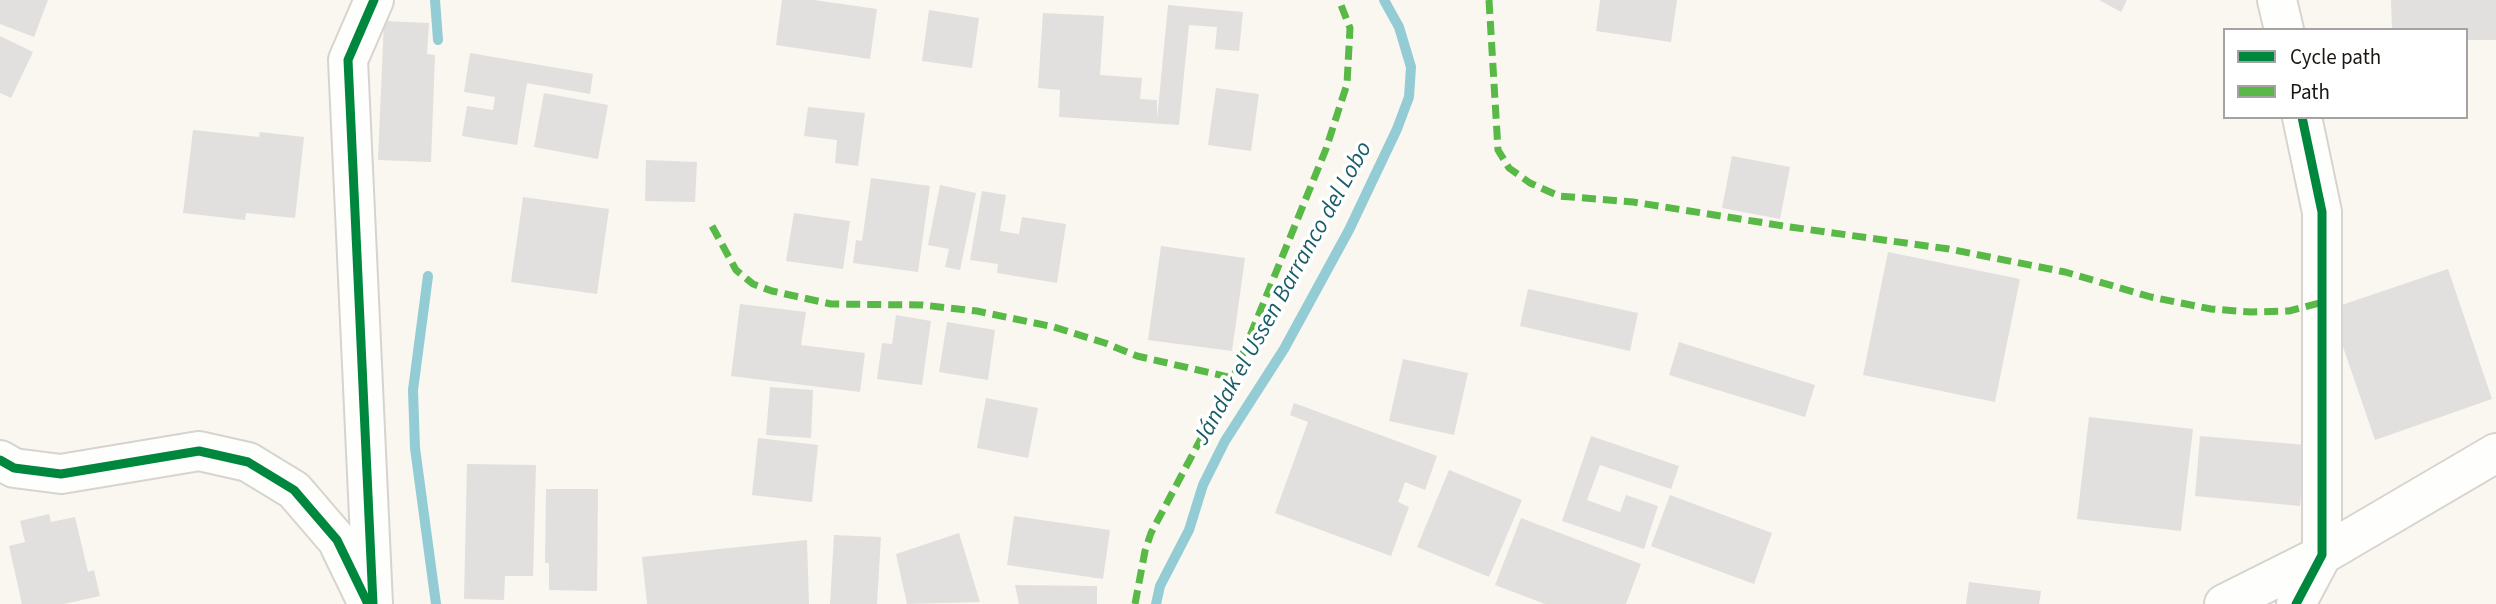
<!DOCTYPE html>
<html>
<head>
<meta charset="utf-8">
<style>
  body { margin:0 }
  #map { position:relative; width:2496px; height:604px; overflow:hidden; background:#faf7f0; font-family:"Source Sans 3",sans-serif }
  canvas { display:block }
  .legend { position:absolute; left:2223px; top:28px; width:245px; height:91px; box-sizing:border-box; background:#fff; border:2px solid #a4a3a1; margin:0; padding:9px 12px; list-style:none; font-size:21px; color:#1b1814 }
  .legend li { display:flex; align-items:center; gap:14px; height:35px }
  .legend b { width:35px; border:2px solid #a4a3a1 }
</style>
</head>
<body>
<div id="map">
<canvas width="2496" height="604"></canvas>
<ul class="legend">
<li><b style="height:9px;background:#00873e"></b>Cycle path</li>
<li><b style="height:9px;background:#58b947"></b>Path</li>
</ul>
</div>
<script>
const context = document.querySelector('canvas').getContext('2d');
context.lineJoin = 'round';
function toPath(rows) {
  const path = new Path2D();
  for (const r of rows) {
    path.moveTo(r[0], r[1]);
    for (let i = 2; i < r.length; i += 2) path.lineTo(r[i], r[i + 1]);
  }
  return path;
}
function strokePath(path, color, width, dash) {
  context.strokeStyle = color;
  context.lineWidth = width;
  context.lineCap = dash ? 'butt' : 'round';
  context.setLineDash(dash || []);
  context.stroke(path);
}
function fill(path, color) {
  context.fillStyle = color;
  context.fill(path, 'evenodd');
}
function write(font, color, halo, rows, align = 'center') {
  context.font = font + ' "Source Sans 3",sans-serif';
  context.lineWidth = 7;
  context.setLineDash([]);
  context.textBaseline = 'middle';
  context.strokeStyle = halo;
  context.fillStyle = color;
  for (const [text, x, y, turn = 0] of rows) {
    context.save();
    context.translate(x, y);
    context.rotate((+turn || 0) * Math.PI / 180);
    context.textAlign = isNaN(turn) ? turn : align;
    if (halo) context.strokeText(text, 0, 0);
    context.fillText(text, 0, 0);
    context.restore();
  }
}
strokePath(toPath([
  [435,0,438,40],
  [428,276,413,390,415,448,436,604],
  [1156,604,1160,586,1189,530,1203,485,1225,441,1284,349,1349,230,1397,129,1409,97,1411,67,1399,27,1384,0]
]), '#93ccd4', 10);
fill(toPath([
  [0,0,48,0,34,37,0,24],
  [782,0,814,0,877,9,870,59,776,45],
  [1600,0,1677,0,1671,42,1596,31],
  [2099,0,2127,0,2121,12],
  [2391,0,2496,0,2496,40,2466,40,2466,30,2392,30],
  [1168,5,1243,12,1239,51,1215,49,1217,27,1189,25,1179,125,1059,117,1060,90,1038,88,1043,13,1104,16,1100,75,1142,78,1140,99,1157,100,1157,120],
  [929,10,979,18,972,68,922,61],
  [384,21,429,23,427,54,435,55,431,162,378,160],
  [0,36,33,52,11,98,0,93],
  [470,53,593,74,590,94,527,83,517,145,462,136,467,106,493,110,495,97,464,92],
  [1216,88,1259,94,1251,151,1208,145],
  [544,93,608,105,598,159,534,147],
  [808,107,865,113,858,166,835,163,837,140,804,136],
  [193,130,259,137,260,132,304,137,295,218,246,213,245,220,183,213],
  [1732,156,1790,167,1780,219,1722,208],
  [646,160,697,162,695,202,645,201],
  [871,178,930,186,918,272,853,263,856,240,862,241],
  [940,185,976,193,960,270,945,267,949,249,928,245],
  [982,191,1006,195,1000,231,1019,234,1022,217,1066,224,1057,283,997,273,998,264,970,260],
  [523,197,609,209,597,294,511,282],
  [794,213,850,221,843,269,786,261],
  [1161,246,1245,258,1232,351,1148,340],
  [1888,252,2020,279,1995,402,1863,375],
  [2448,269,2492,399,2375,440,2330,309],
  [1528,289,1638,313,1630,351,1520,326],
  [740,304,806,312,801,345,865,353,860,392,731,376],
  [896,315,931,321,922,385,877,379,882,343,892,344],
  [947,322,995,330,988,380,939,372],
  [1679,342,1815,385,1805,417,1669,375],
  [1403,359,1468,373,1454,435,1389,421],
  [770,387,813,390,811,438,766,435],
  [986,398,1038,408,1028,458,977,448],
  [1294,403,1437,456,1425,490,1405,482,1398,502,1409,507,1391,556,1275,513,1308,422,1290,415],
  [2089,417,2193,429,2181,531,2077,519],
  [1591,436,1679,466,1671,489,1600,465,1587,500,1620,512,1626,495,1658,506,1644,549,1562,521],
  [2200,436,2306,445,2300,506,2195,496],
  [758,438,818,445,812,502,752,495],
  [467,464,536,465,533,576,505,576,504,600,464,599],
  [1449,470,1522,500,1489,577,1417,547],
  [546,489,598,489,597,591,549,590,549,563,545,563],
  [1670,495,1772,533,1754,584,1651,546],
  [49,514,51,522,75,517,88,572,94,570,100,596,64,604,22,604,9,546,25,542,20,521],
  [1014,516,1110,530,1103,579,1007,565],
  [1521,518,1641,564,1626,604,1545,604,1495,585],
  [959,533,980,602,907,604,896,554],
  [834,535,881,537,877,604,830,604],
  [807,540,809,604,647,604,642,557],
  [1969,582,2041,591,2039,604,1966,604],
  [1015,585,1097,586,1097,604,1019,604]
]), '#e2dfdf');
const minor = toPath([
  [2277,0,2284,30],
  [0,460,14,468,61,474,199,451,248,462,294,490,337,540,367,602],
  [373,604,348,60,374,0],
  [2224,604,2322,555,2496,453],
  [2296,604,2322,555,2322,212,2302,117]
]);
strokePath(minor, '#d7d4cf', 42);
strokePath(minor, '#fefefd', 38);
strokePath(toPath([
  [1489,0,1498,150,1509,168,1530,183,1559,196,1633,202,1790,227,1949,249,2065,272,2151,297,2211,309,2251,312,2289,311,2323,302],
  [712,226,736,270,753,284,772,291,831,304,922,305,977,311,1054,327,1105,343,1137,356,1233,378],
  [1135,604,1145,551,1151,533,1233,378,1326,149,1347,84,1350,28,1339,0]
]), '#58b947', 7, [14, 7]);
strokePath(toPath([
  [0,460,14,468,61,474,199,451,248,462,294,490,337,540,368,604],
  [373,604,348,60,374,0],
  [2296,604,2322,555,2322,212,2302,117]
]), '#00873e', 9);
write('italic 24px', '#185d68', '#fff', [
  ["Jándak el Ussen Barranco del Lobo",1284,294,-61]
]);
</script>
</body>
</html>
